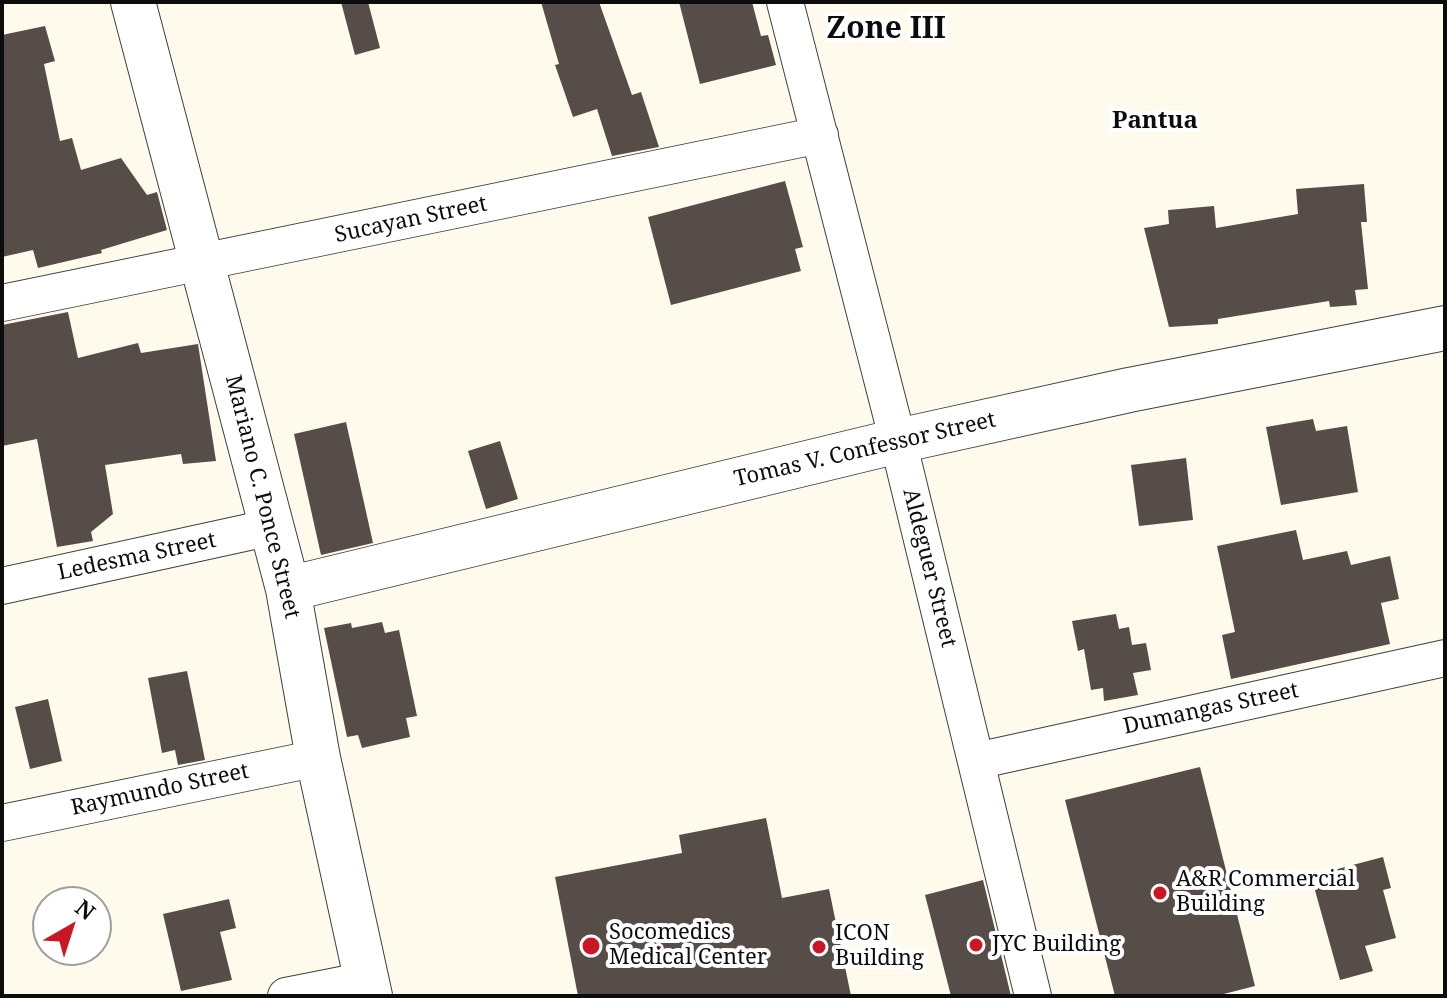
<!DOCTYPE html>
<html>
<head>
<meta charset="utf-8">
<style>
  body { margin:0 }
  #map { position:relative; width:1447px; height:998px; overflow:hidden; background:#fffbec; font-family:"Noto Serif",serif }
  canvas { display:block }
  .frame { position:absolute; inset:0; border:4px solid #0c0c0c; pointer-events:none }
  .north { position:absolute; left:32px; top:886px; width:80px; height:80px; box-sizing:border-box; background:#fff; border:2px solid #9e9e9e; border-radius:50%; rotate:39deg; font-size:22px; font-weight:700; line-height:32px; text-align:center; color:#0c0c0c }
  .north::after { content:''; display:block; margin:auto; width:28px; height:36px; background:#cb1623; clip-path:polygon(50% 0,100% 100%,50% 72%,0 100%) }
</style>
</head>
<body>
<div id="map">
<canvas width="1447" height="998"></canvas>
<div class="frame"></div>
<div class="north">N</div>
</div>
<script>
const context = document.querySelector('canvas').getContext('2d');
context.lineJoin = 'round';
function fill(path, color) {
  context.fillStyle = color;
  context.fill(path, 'evenodd');
}
function toPath(rows) {
  const path = new Path2D();
  for (const r of rows) {
    path.moveTo(r[0], r[1]);
    for (let i = 2; i < r.length; i += 2) path.lineTo(r[i], r[i + 1]);
  }
  return path;
}
function strokePath(path, color, width, dash) {
  context.strokeStyle = color;
  context.lineWidth = width;
  context.lineCap = dash ? 'butt' : 'round';
  context.setLineDash(dash || []);
  context.stroke(path);
}
function write(font, color, halo, rows, align = 'center') {
  context.font = font + ' "Noto Serif",serif';
  context.lineWidth = 8;
  context.setLineDash([]);
  context.textBaseline = 'middle';
  context.strokeStyle = halo;
  context.fillStyle = color;
  for (const [text, x, y, turn = 0] of rows) {
    context.save();
    context.translate(x, y);
    context.rotate((+turn || 0) * Math.PI / 180);
    context.textAlign = isNaN(turn) ? turn : align;
    if (halo) context.strokeText(text, 0, 0);
    context.fillText(text, 0, 0);
    context.restore();
  }
}
fill(toPath([
  [341,2,368,2,380,48,355,55],
  [541,2,599,2,632,95,641,92,659,147,612,156,597,109,573,117,555,65,559,64],
  [679,2,752,2,761,36,768,35,776,65,700,84],
  [45,26,55,61,44,64,60,141,72,138,81,170,121,158,147,195,157,192,167,230,101,250,102,253,38,268,33,250,2,257,2,35],
  [785,181,803,247,795,249,801,271,671,305,648,217],
  [1364,184,1367,222,1361,222,1368,289,1355,290,1357,305,1330,307,1329,301,1218,319,1218,324,1169,327,1144,228,1169,224,1168,210,1214,206,1216,228,1298,214,1296,189],
  [68,312,78,358,138,343,141,353,198,344,216,461,183,464,181,454,105,465,113,514,91,532,93,541,57,547,37,439,2,446,2,325],
  [1313,419,1316,431,1347,426,1358,492,1281,505,1266,427],
  [346,422,373,543,321,555,294,434],
  [500,441,518,499,486,509,468,451],
  [1186,458,1193,520,1139,526,1131,465],
  [1296,530,1303,560,1347,551,1351,565,1390,556,1399,599,1381,603,1390,644,1231,679,1222,635,1235,632,1217,546],
  [1116,614,1119,629,1129,627,1132,645,1146,643,1151,670,1133,673,1138,695,1104,701,1103,688,1091,690,1084,649,1078,651,1072,621],
  [382,622,385,633,399,630,417,716,406,718,410,737,362,748,358,735,347,737,324,628,351,623,352,628],
  [187,671,205,760,178,765,175,750,162,753,148,678],
  [48,699,62,761,30,769,15,707],
  [1200,767,1255,986,1216,996,1115,996,1065,800],
  [766,818,782,898,829,889,851,996,578,996,555,877,682,853,679,835],
  [1383,857,1391,888,1383,890,1396,938,1365,946,1373,971,1340,980,1311,876],
  [983,880,1011,996,951,996,925,895],
  [229,899,236,928,220,932,232,980,181,991,163,914]
]), '#564d48');
const minor = toPath([
  [785,2,898,441,1033,996],
  [2,303,820,135],
  [2,586,272,527],
  [976,761,1445,658],
  [2,823,318,758],
  [286,996,367,980]
]);
const tertiary = toPath([
  [133,2,288,589,318,758,370,996],
  [288,589,898,441,1129,390,1445,328]
]);
strokePath(minor, '#3f3f3f', 38);
strokePath(tertiary, '#3f3f3f', 46);
strokePath(minor, '#fff', 36);
strokePath(tertiary, '#fff', 44);
for (const [x, y, r, color] of [
  [1160,893,8,"#cb1623"],
  [976,945,8,"#cb1623"],
  [591,946,10,"#cb1623"],
  [819,947,8,"#cb1623"]
]) {
  const dot = new Path2D();
  dot.arc(x, y, r, 0, 2 * Math.PI);
  context.fillStyle = color;
  context.fill(dot);
  strokePath(dot, '#fff', 3);
}
write('22px', '#0c0c0c', '#fff', [
  ["Sucayan Street",411,220,-12],
  ["Tomas V. Confessor Street",865,450,-13],
  ["Mariano C. Ponce Street",262,497,76],
  ["Ledesma Street",137,557,-12],
  ["Aldeguer Street",929,568,76],
  ["Dumangas Street",1211,709,-12],
  ["Raymundo Street",160,790,-12]
]);
write('22px', '#0c0c0c', '#fff', [
  ["A&R Commercial",1176,880],
  ["Building",1176,905],
  ["Socomedics",609,933],
  ["Medical Center",609,958],
  ["ICON",835,934],
  ["Building",835,959],
  ["JYC Building",992,945]
], 'left');
write('bold 24px', '#0c0c0c', '#fff', [
  ["Pantua",1155,121]
]);
write('bold 30px', '#0c0c0c', '#fff', [
  ["Zone III",886,29]
]);
</script>
</body>
</html>
